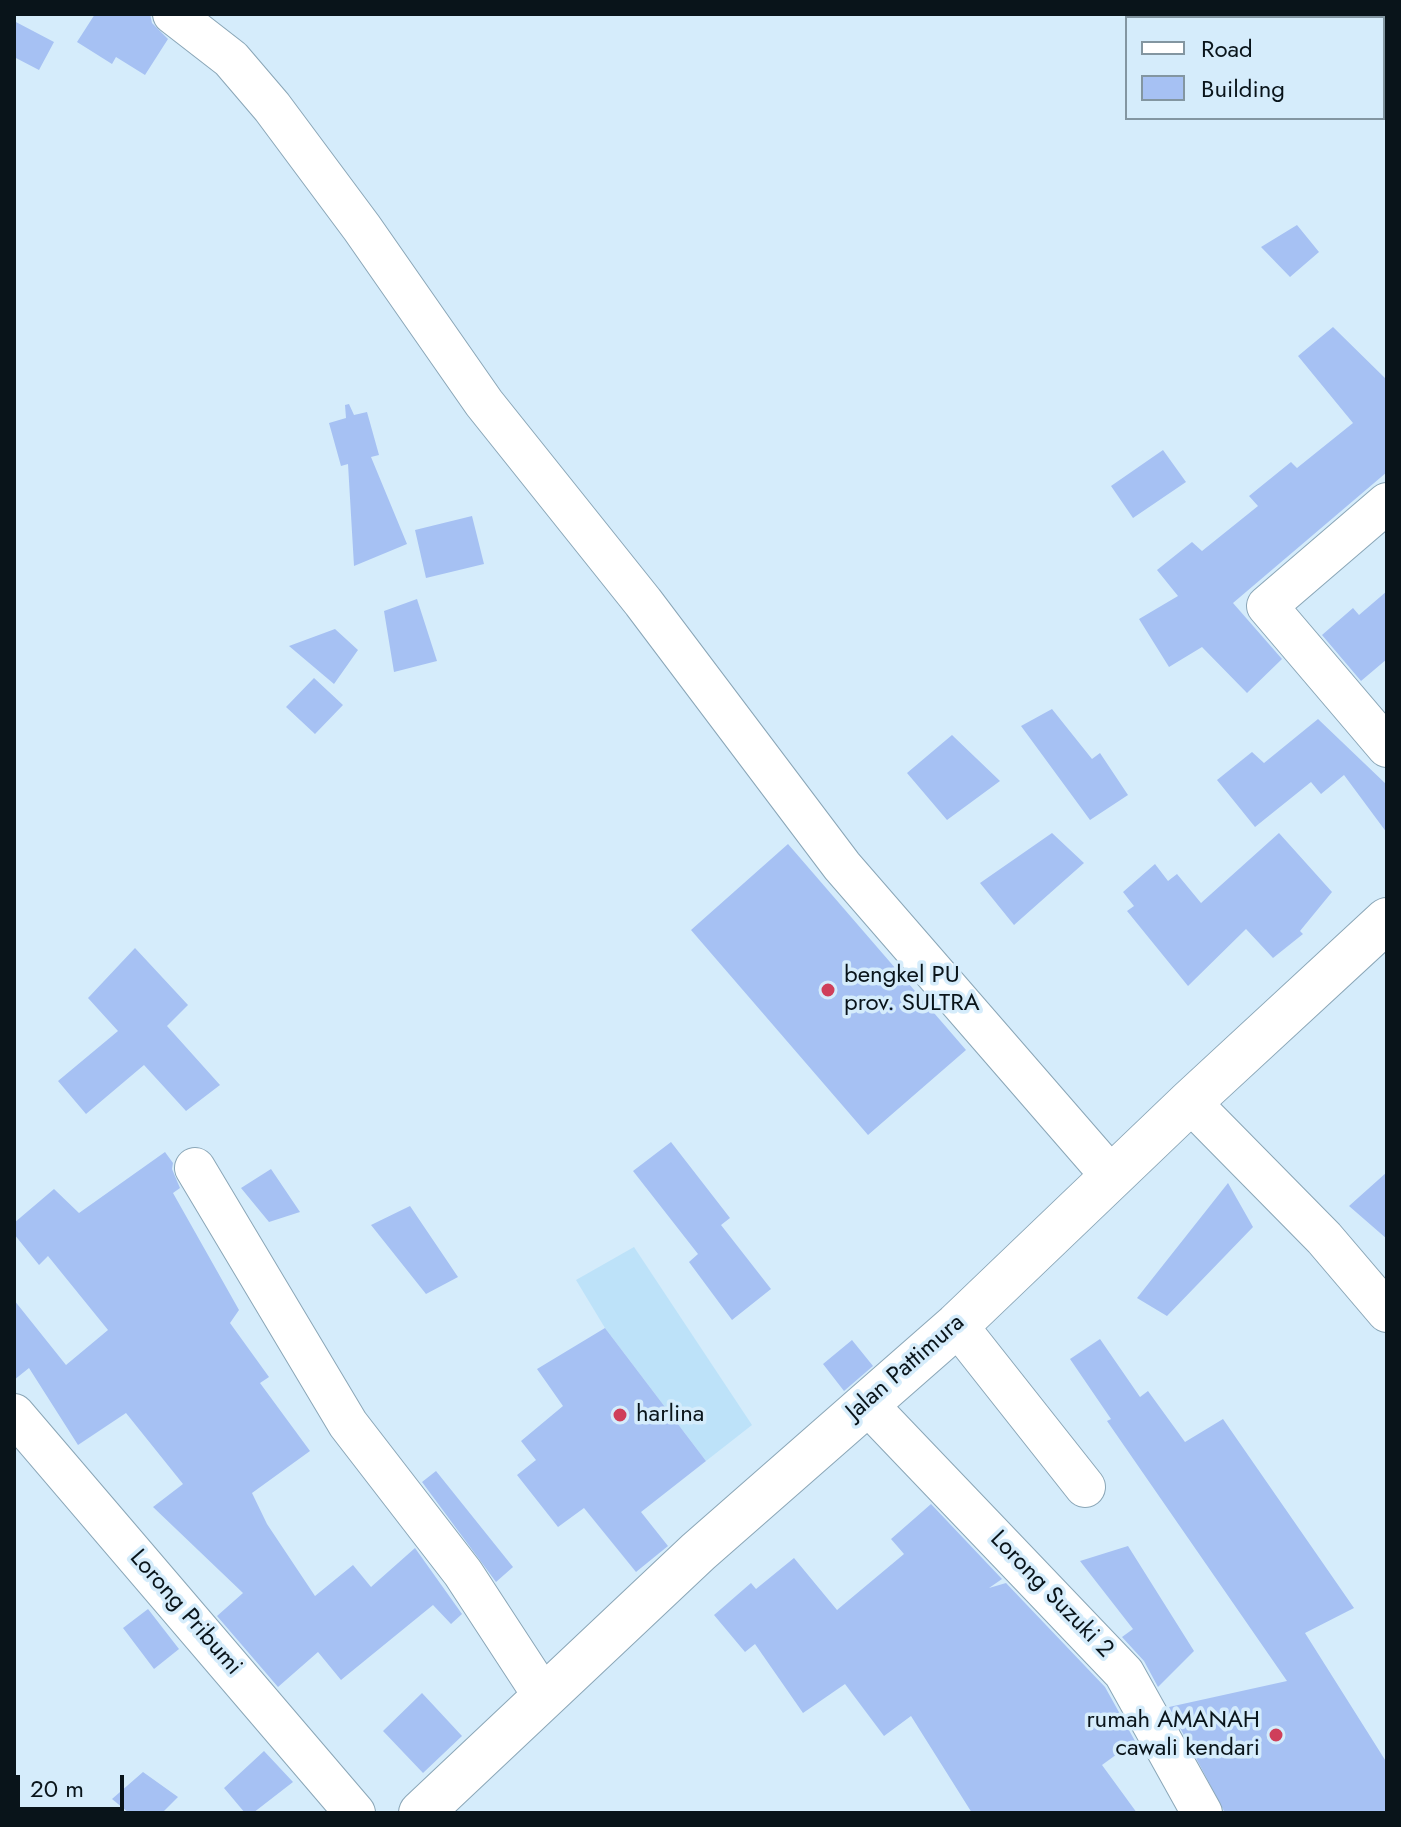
<!DOCTYPE html>
<html>
<head>
<meta charset="utf-8">
<style>
  body { margin:0 }
  #map { position:relative; width:1401px; height:1827px; overflow:hidden; background:#d5ecfb; font-family:Jost,sans-serif }
  canvas { display:block }
  .frame { position:absolute; inset:0; border:16px solid #09141a; pointer-events:none }
  .legend { position:absolute; left:1125px; top:16px; width:260px; height:104px; box-sizing:border-box; background:#d5ecfb; border:2px solid #8396a1; margin:0; padding:10px 14px; list-style:none; font-size:24px; color:#09141a }
  .legend li { display:flex; align-items:center; gap:16px; height:40px }
  .legend b { width:40px; border:2px solid #8396a1 }
  .scale { position:absolute; left:16px; top:1775px; width:108px; height:36px; box-sizing:border-box; border:4px solid #09141a; border-top:0; padding-left:10px; font-size:24px; line-height:28px; white-space:nowrap; color:#09141a; -webkit-text-stroke:6px #d5ecfb; paint-order:stroke }
</style>
</head>
<body>
<div id="map">
<canvas width="1401" height="1827"></canvas>
<div class="frame"></div>
<ul class="legend">
<li><b style="height:10px;background:#fff"></b>Road</li>
<li><b style="height:22px;background:#a6c1f3"></b>Building</li>
</ul>
<div class="scale">20 m</div>
</div>
<script>
const context = document.querySelector('canvas').getContext('2d');
context.lineJoin = 'round';
function fill(path, color) {
  context.fillStyle = color;
  context.fill(path, 'evenodd');
}
function toPath(rows) {
  const path = new Path2D();
  for (const r of rows) {
    path.moveTo(r[0], r[1]);
    for (let i = 2; i < r.length; i += 2) path.lineTo(r[i], r[i + 1]);
  }
  return path;
}
function strokePath(path, color, width, dash) {
  context.strokeStyle = color;
  context.lineWidth = width;
  context.lineCap = dash ? 'butt' : 'round';
  context.setLineDash(dash || []);
  context.stroke(path);
}
function write(font, color, halo, rows, align = 'center') {
  context.font = font + ' Jost,sans-serif';
  context.lineWidth = 7;
  context.setLineDash([]);
  context.textBaseline = 'middle';
  context.strokeStyle = halo;
  context.fillStyle = color;
  for (const [text, x, y, turn = 0] of rows) {
    context.save();
    context.translate(x, y);
    context.rotate((+turn || 0) * Math.PI / 180);
    context.textAlign = isNaN(turn) ? turn : align;
    if (halo) context.strokeText(text, 0, 0);
    context.fillText(text, 0, 0);
    context.restore();
  }
}
fill(toPath([
  [634,1247,752,1425,706,1461,605,1328,576,1280]
]), '#bde2f9');
fill(toPath([
  [95,14,150,14,152,23,168,39,145,75,116,57,112,64,77,42],
  [14,21,54,42,39,70,14,57],
  [1297,225,1319,252,1290,277,1261,247],
  [1333,327,1387,380,1387,472,1233,603,1282,659,1247,693,1202,647,1169,667,1139,619,1178,596,1157,570,1192,542,1202,551,1258,506,1249,496,1291,462,1297,468,1353,423,1298,356],
  [349,404,354,415,367,412,379,455,371,457,407,544,354,566,348,464,341,466,329,423,346,418,345,405],
  [1163,450,1186,482,1133,518,1111,486],
  [472,516,484,564,426,578,415,530],
  [1387,591,1387,659,1361,681,1322,635,1353,608,1359,615],
  [417,599,437,661,394,672,384,611],
  [335,629,358,650,334,684,289,646],
  [314,678,343,705,315,734,286,707],
  [1052,709,1092,759,1100,753,1128,795,1090,820,1021,726],
  [1318,719,1387,785,1387,833,1344,775,1321,794,1311,782,1255,827,1217,780,1252,752,1264,763],
  [952,735,1000,781,947,820,907,773],
  [1052,833,1084,863,1014,925,980,883],
  [1279,833,1332,892,1300,931,1303,934,1273,958,1246,929,1188,986,1127,911,1134,906,1123,892,1155,864,1168,881,1177,874,1201,903],
  [788,844,966,1050,868,1135,691,930],
  [135,948,188,1005,167,1026,220,1085,186,1111,144,1065,86,1114,58,1081,118,1031,88,998],
  [671,1142,730,1218,721,1225,771,1289,732,1320,689,1262,698,1254,633,1171],
  [165,1152,173,1163,172,1169,180,1188,173,1193,239,1310,230,1323,269,1377,260,1383,310,1451,252,1493,267,1524,315,1596,353,1565,371,1587,415,1548,462,1614,451,1624,433,1605,341,1680,318,1652,278,1687,217,1616,243,1593,153,1507,183,1484,126,1413,78,1445,29,1368,14,1380,14,1300,66,1365,108,1330,48,1256,39,1265,14,1234,14,1223,54,1189,79,1213],
  [271,1169,300,1212,269,1222,241,1188],
  [1387,1172,1387,1239,1349,1206],
  [1228,1183,1253,1227,1167,1316,1137,1298],
  [410,1206,458,1277,426,1294,371,1225],
  [605,1328,706,1461,641,1512,668,1546,636,1572,584,1508,558,1527,517,1475,536,1460,521,1441,563,1406,537,1369],
  [1100,1339,1140,1397,1148,1391,1185,1442,1223,1419,1354,1608,1305,1633,1387,1763,1387,1813,1225,1813,1169,1707,1287,1681,1107,1421,1111,1419,1070,1359],
  [852,1340,873,1366,844,1391,823,1364],
  [436,1471,513,1567,496,1582,422,1482],
  [931,1504,1002,1579,989,1588,1006,1583,1105,1687,1135,1741,1102,1765,1137,1813,972,1813,911,1716,884,1736,845,1684,803,1713,755,1644,745,1652,714,1615,751,1583,756,1589,794,1558,837,1610,904,1554,891,1539],
  [1128,1546,1194,1651,1158,1687,1144,1661,1122,1637,1133,1629,1080,1561],
  [148,1609,179,1649,154,1669,123,1628],
  [422,1693,462,1736,423,1773,383,1731],
  [264,1751,293,1782,253,1813,245,1813,224,1788],
  [143,1772,178,1797,162,1813,129,1813,112,1799]
]), '#a6c1f3');
const street = toPath([
  [173,14,231,59,272,107,362,228,484,403,643,602,842,866,1112,1177],
  [1387,503,1267,606,1387,747],
  [1190,1102,1324,1238,1387,1312],
  [195,1168,348,1424,463,1573,544,1697],
  [957,1325,1085,1487],
  [866,1403,1124,1673,1202,1813],
  [14,1414,355,1813]
]);
const highway = toPath([
  [421,1813,698,1552,957,1325,1190,1102,1387,920]
]);
strokePath(street, '#8aa6b7', 42);
strokePath(highway, '#8aa6b7', 46);
strokePath(street, '#fff', 40);
strokePath(highway, '#fff', 44);
for (const [x, y, r, color] of [
  [828,990,8,"#cf3f5a"],
  [620,1415,8,"#cf3f5a"],
  [1276,1735,8,"#cf3f5a"]
]) {
  const dot = new Path2D();
  dot.arc(x, y, r, 0, 2 * Math.PI);
  context.fillStyle = color;
  context.fill(dot);
  strokePath(dot, '#d5ecfb', 3);
}
write('24px', '#09141a', '#d5ecfb', [
  ["bengkel PU",844,976],
  ["prov. SULTRA",844,1004],
  ["harlina",636,1415],
  ["rumah AMANAH",1260,1721,"right"],
  ["cawali kendari",1260,1749,"right"]
], 'left');
write('24px', '#09141a', '#d5ecfb', [
  ["Jalan Pattimura",906,1368,-41],
  ["Lorong Suzuki 2",1051,1595,46],
  ["Lorong Pribumi",185,1613,49]
]);
</script>
</body>
</html>
